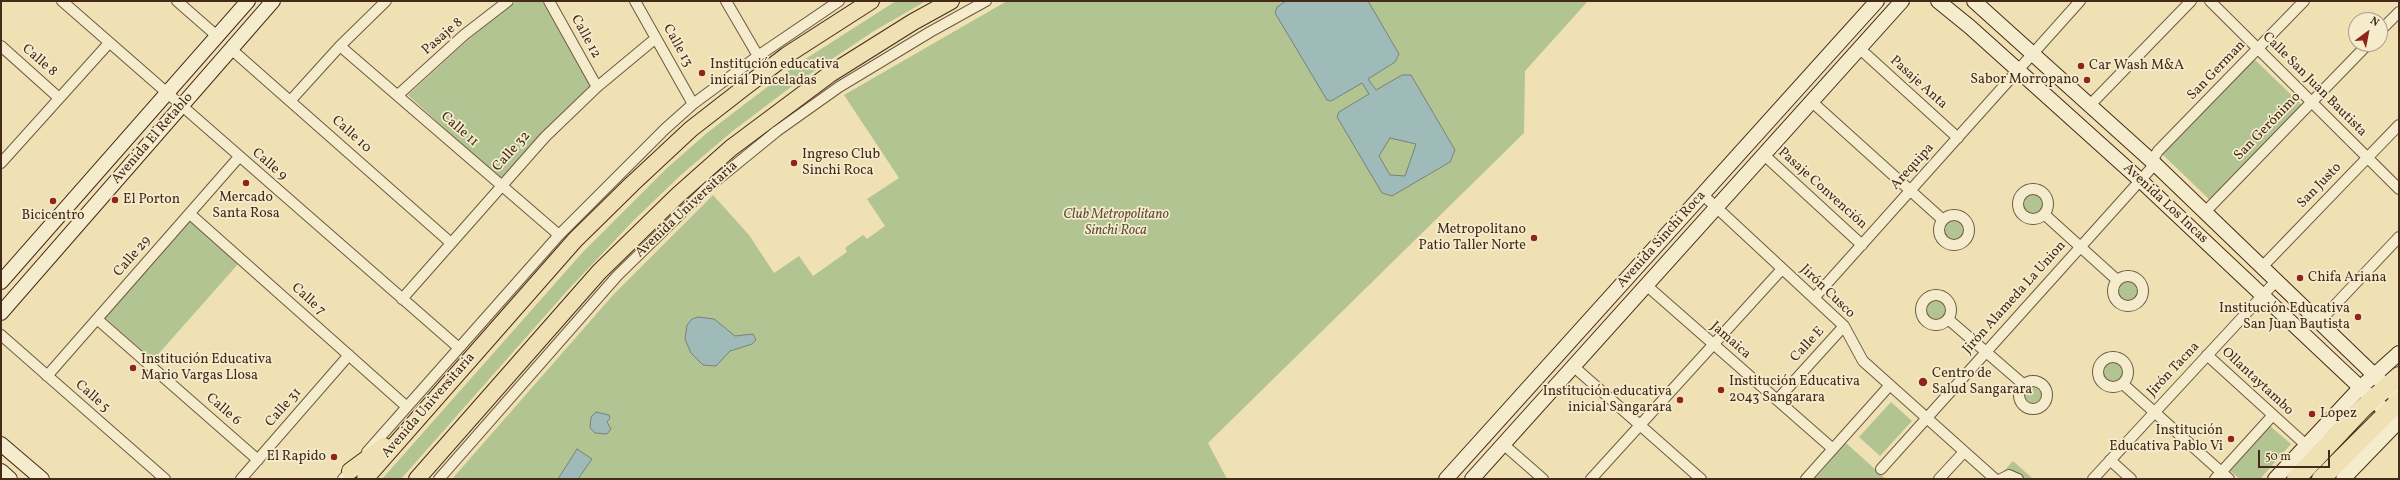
<!DOCTYPE html>
<html>
<head>
<meta charset="utf-8">
<style>
  body { margin:0 }
  #map { position:relative; width:2400px; height:480px; overflow:hidden; background:#efe1b4; font-family:Vollkorn,serif }
  canvas { display:block }
  .frame { position:absolute; inset:0; border:2px solid #462a19; pointer-events:none }
  .north { position:absolute; left:2348px; top:12px; width:40px; height:40px; box-sizing:border-box; background:#f5ecce; border:1px solid #af9e86; border-radius:50%; rotate:32deg; font-size:11px; font-weight:700; line-height:16px; text-align:center; color:#462a19 }
  .north::after { content:''; display:block; margin:auto; width:14px; height:18px; background:#8f2418; clip-path:polygon(50% 0,100% 100%,50% 72%,0 100%) }
  .scale { position:absolute; left:2258px; top:450px; width:72px; height:18px; box-sizing:border-box; border:2px solid #462a19; border-top:0; padding-left:5px; font-size:12px; line-height:14px; white-space:nowrap; color:#462a19; -webkit-text-stroke:3px #f5ecce; paint-order:stroke }
</style>
</head>
<body>
<div id="map">
<canvas width="2400" height="480"></canvas>
<div class="frame"></div>
<div class="north">N</div>
<div class="scale">50 m</div>
</div>
<script>
const context = document.querySelector('canvas').getContext('2d');
context.lineJoin = 'round';
function fill(path, color) {
  context.fillStyle = color;
  context.fill(path, 'evenodd');
}
function toPath(rows) {
  const path = new Path2D();
  for (const r of rows) {
    if (r.length === 3) {
      path.moveTo(r[0] + r[2], r[1]);
      path.arc(r[0], r[1], r[2], 0, 2 * Math.PI);
      continue;
    }
    path.moveTo(r[0], r[1]);
    for (let i = 2; i < r.length; i += 2) path.lineTo(r[i], r[i + 1]);
  }
  return path;
}
function strokePath(path, color, width, dash) {
  context.strokeStyle = color;
  context.lineWidth = width;
  context.lineCap = dash ? 'butt' : 'round';
  context.setLineDash(dash || []);
  context.stroke(path);
}
function write(font, color, halo, rows, align = 'center') {
  context.font = font + ' Vollkorn,serif';
  context.lineWidth = 3.5;
  context.setLineDash([]);
  context.textBaseline = 'middle';
  context.strokeStyle = halo;
  context.fillStyle = color;
  for (const [text, x, y, turn = 0] of rows) {
    context.save();
    context.translate(x, y);
    context.rotate((+turn || 0) * Math.PI / 180);
    context.textAlign = isNaN(turn) ? turn : align;
    if (halo) context.strokeText(text, 0, 0);
    context.fillText(text, 0, 0);
    context.restore();
  }
}
fill(toPath([
  [517,1,542,1,591,87,544,131,500,179,408,95,469,39],
  [896,1,926,1,874,31,795,84,734,130,682,174,633,221,567,291,401,479,382,479,582,253,667,168,707,133,796,65],
  [1007,1,1588,1,1525,71,1524,133,1208,443,1227,479,452,479,613,295,713,195,749,235,774,273,799,256,813,276,847,252,845,248,863,235,867,239,885,226,867,199,899,178,844,95],
  [2254,59,2303,106,2211,201,2162,154],
  [2033,203,12],
  [1954,230,13],
  [191,220,239,263,153,360,104,317],
  [2128,291,12],
  [1936,310,12],
  [2113,372,11],
  [2033,395,11],
  [1891,402,1912,421,1880,456,1859,437],
  [2270,426,2291,444,2260,479,2240,479,2230,471],
  [1846,443,1886,479,1814,479],
  [2013,461,2032,478,2031,479,2023,479,2003,472]
]), '#b2c492');
const water = toPath([
  [1286,1,1368,1,1399,54,1395,62,1368,79,1376,90,1402,75,1411,75,1455,150,1450,162,1392,196,1382,193,1337,117,1339,112,1369,94,1362,83,1331,101,1327,100,1275,13,1277,7,1286,1],
  [1390,138,1416,144,1405,176,1390,175,1379,156,1390,138],
  [698,317,714,319,735,336,753,334,756,340,752,344,730,351,716,366,703,365,691,353,685,339,687,325,692,319,698,317],
  [596,412,609,415,610,418,607,422,611,429,607,434,595,433,590,428,591,417,596,412],
  [577,449,592,459,578,479,558,479,577,449]
]);
fill(water, '#9fbbb9');
strokePath(water, '#7b8179', 1);
const street = toPath([
  [62,1,459,348],
  [177,1,217,36],
  [549,1,597,87],
  [635,1,693,104],
  [726,1,758,56],
  [2210,1,2399,189],
  [2380,31,2399,12],
  [1,46,59,98],
  [340,46,559,235],
  [1859,48,1958,138],
  [231,49,451,243],
  [398,95,464,35,508,1],
  [291,100,340,46,386,1],
  [1811,101,1943,220],
  [2090,105,2191,1],
  [1763,154,1862,245],
  [2152,161,2158,151,2304,1],
  [1,163,109,43],
  [2033,204,15],
  [1703,195,1844,326,1863,361,1995,479],
  [2205,212,2368,44],
  [190,214,407,407],
  [2044,214,2117,280],
  [1954,230,15],
  [2262,267,2399,125],
  [2128,291,15],
  [1646,285,1833,449],
  [1936,310,15],
  [1814,298,2080,1],
  [402,299,545,137,597,87,656,38],
  [97,319,258,460],
  [1948,319,2023,384],
  [2319,322,2399,237],
  [1,335,165,479],
  [2207,355,2306,445],
  [2113,372,15],
  [1573,366,1701,479],
  [47,376,239,157],
  [2033,395,14],
  [2123,384,2229,479],
  [1777,400,1844,326],
  [1503,444,1543,479],
  [367,452,559,235,665,129,693,104,758,56,839,1],
  [2110,460,2131,479],
  [1881,469,2155,164],
  [241,479,349,355],
  [343,479,354,467],
  [439,479,617,276,707,188,777,131,839,87,930,32,986,1],
  [1591,479,1782,269],
  [1806,479,1890,385],
  [1939,479,1964,452],
  [2001,479,2009,475,2018,479],
  [2093,479,2276,281],
  [2215,479,2273,415]
]);
const secondary = toPath([
  [1938,1,1970,27,2140,180,2399,424],
  [1974,1,2155,164,2394,394],
  [1,282,248,1],
  [1,313,273,1],
  [1,444,42,479],
  [1,471,10,479],
  [1446,479,1877,1],
  [1472,479,1902,1],
  [2275,479,2360,388,2399,353],
  [2343,479,2399,421]
]);
const primary = toPath([
  [350,471,384,446],
  [365,479,575,240,632,184,691,129,745,87,787,55,871,1],
  [417,479,599,272,678,195,731,148,830,74,913,22,951,1]
]);
const highway = toPath([
  [2296,479,2363,408,2399,376],
  [2321,479,2399,401]
]);
strokePath(street, '#705840', 12);
strokePath(secondary, '#462a19', 16);
strokePath(primary, '#462a19', 18);
strokePath(highway, '#462a19', 20);
strokePath(street, '#f5ecce', 10);
strokePath(secondary, '#f5ecce', 14);
strokePath(primary, '#efe1b4', 16);
strokePath(highway, '#efe1b4', 18);
for (const [x, y, r, color] of [
  [2081,66,4,"#8f2418"],
  [702,73,4,"#8f2418"],
  [2087,80,4,"#8f2418"],
  [794,163,4,"#8f2418"],
  [246,183,4,"#8f2418"],
  [115,200,4,"#8f2418"],
  [53,201,4,"#8f2418"],
  [1534,238,4,"#8f2418"],
  [2300,278,4,"#8f2418"],
  [2358,317,4,"#8f2418"],
  [133,368,4,"#8f2418"],
  [1923,382,5,"#8f2418"],
  [1721,390,4,"#8f2418"],
  [1680,400,4,"#8f2418"],
  [2312,414,4,"#8f2418"],
  [2231,439,4,"#8f2418"],
  [334,457,4,"#8f2418"]
]) {
  const dot = new Path2D();
  dot.arc(x, y, r, 0, 2 * Math.PI);
  context.fillStyle = color;
  context.fill(dot);
  strokePath(dot, '#f5ecce', 1.5);
}
write('14px', '#462a19', '#f5ecce', [
  ["Pasaje 8",443,37,-41],
  ["Calle 12",585,37,61],
  ["Calle 13",677,46,61],
  ["Calle 8",39,61,41],
  ["San German",2217,71,-46],
  ["Pasaje Anta",1918,83,42],
  ["Calle San Juan Bautista",2314,85,45],
  ["San Gerónimo",2268,127,-46],
  ["Calle 11",459,130,41],
  ["Calle 10",351,135,42],
  ["Avenida El Retablo",153,139,-49],
  ["Calle 32",512,152,-48],
  ["Calle 9",269,165,41],
  ["Arequipa",1913,167,-48],
  ["San Justo",2320,186,-46],
  ["Pasaje Convención",1822,189,42],
  ["Avenida Los Incas",2165,204,43],
  ["Avenida Universitaria",687,210,-43],
  ["Avenida Sinchi Roca",1662,240,-48],
  ["Calle 29",133,257,-49],
  ["Jirón Cusco",1827,292,44],
  ["Jirón Alameda La Union",2015,298,-48],
  ["Calle 7",308,300,42],
  ["Jamaica",1730,341,41],
  ["Calle E",1808,345,-47],
  ["Jirón Tacna",2174,370,-47],
  ["Ollantaytambo",2257,382,43],
  ["Calle 5",92,397,41],
  ["Avenida Universitaria",429,406,-49],
  ["Calle 31",284,408,-49],
  ["Calle 6",223,410,41]
]);
write('14px', '#462a19', '#f5ecce', [
  ["Institución educativa",710,65],
  ["inicial Pinceladas",710,81],
  ["Car Wash M&A",2089,66],
  ["Sabor Morropano",2079,80,"right"],
  ["Ingreso Club",802,155],
  ["Sinchi Roca",802,171],
  ["Mercado",246,198,"center"],
  ["Santa Rosa",246,214,"center"],
  ["El Porton",123,200],
  ["Bicicentro",53,216,"center"],
  ["Metropolitano",1526,230,"right"],
  ["Patio Taller Norte",1526,246,"right"],
  ["Chifa Ariana",2308,278],
  ["Institución Educativa",2350,309,"right"],
  ["San Juan Bautista",2350,325,"right"],
  ["Institución Educativa",141,360],
  ["Mario Vargas Llosa",141,376],
  ["Centro de",1932,374],
  ["Salud Sangarara",1932,390],
  ["Institución Educativa",1729,382],
  ["2043 Sangarara",1729,398],
  ["Institución educativa",1672,392,"right"],
  ["inicial Sangarara",1672,408,"right"],
  ["Lopez",2320,414],
  ["Institución",2223,431,"right"],
  ["Educativa Pablo Vi",2223,447,"right"],
  ["El Rapido",326,457,"right"]
], 'left');
write('italic 14px', '#615037', '#f5ecce', [
  ["Club Metropolitano",1116,215],
  ["Sinchi Roca",1116,231]
]);
</script>
</body>
</html>
